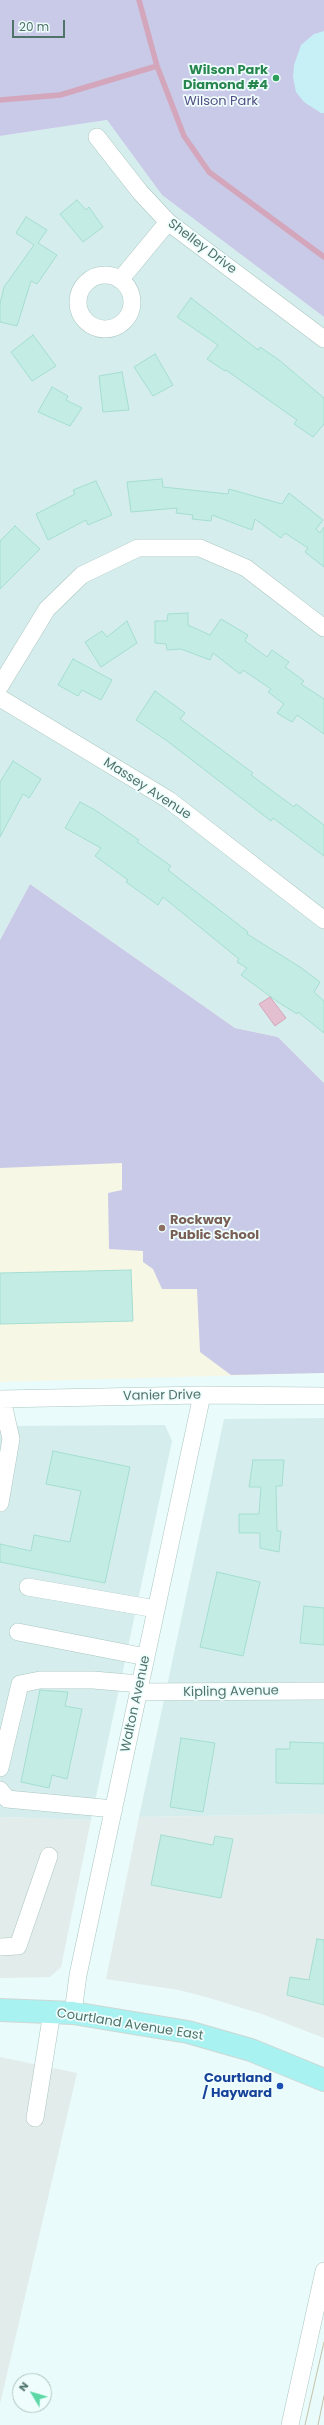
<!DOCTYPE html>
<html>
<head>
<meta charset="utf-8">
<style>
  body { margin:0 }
  #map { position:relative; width:324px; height:2425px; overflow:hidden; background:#e9fbfa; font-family:Poppins,sans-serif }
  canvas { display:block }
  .north { position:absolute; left:12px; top:2373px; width:40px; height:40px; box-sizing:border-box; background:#effdfd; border:1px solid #afc6c2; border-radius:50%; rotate:308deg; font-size:11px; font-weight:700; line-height:16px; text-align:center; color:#4f7369 }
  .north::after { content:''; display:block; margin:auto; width:14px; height:18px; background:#5bd8a6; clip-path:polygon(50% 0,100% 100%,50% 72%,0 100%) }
  .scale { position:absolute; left:12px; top:20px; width:53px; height:18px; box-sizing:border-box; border:2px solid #4f7369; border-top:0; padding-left:5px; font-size:12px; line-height:14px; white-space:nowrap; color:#4f7369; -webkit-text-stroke:3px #effdfd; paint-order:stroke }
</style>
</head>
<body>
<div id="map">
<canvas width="324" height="2425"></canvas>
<div class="north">N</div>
<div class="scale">20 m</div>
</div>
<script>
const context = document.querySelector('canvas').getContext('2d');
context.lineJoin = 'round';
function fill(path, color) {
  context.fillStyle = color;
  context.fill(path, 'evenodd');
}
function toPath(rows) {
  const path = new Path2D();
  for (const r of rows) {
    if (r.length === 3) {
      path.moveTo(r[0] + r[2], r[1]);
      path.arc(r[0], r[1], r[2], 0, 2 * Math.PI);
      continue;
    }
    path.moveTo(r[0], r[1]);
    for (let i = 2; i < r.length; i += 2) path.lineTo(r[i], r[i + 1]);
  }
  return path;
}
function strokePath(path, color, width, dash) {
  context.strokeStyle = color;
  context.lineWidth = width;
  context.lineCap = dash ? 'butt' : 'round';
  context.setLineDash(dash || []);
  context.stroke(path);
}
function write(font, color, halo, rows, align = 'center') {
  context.font = font + ' Poppins,sans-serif';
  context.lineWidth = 3.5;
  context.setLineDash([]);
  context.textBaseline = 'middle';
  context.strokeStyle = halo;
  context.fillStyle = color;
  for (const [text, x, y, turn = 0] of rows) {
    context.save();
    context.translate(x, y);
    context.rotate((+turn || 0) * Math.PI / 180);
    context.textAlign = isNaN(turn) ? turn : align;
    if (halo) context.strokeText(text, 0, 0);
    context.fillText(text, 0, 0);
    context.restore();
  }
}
fill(toPath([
  [107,120,162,195,324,317,324,1083,278,1037,235,1028,30,884,0,940,0,136],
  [324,1418,324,1814,139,1817,224,1419],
  [165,1425,172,1441,91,1820,0,1817,0,1426]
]), '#d5eeed');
fill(toPath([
  [324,1814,324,2038,262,2014,206,1997,179,1990,106,1979,139,1817],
  [0,1817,91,1820,61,1967,50,1977,0,1978],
  [0,2057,77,2073,0,2404]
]), '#e2ecea');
fill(toPath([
  [30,884,235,1028,278,1037,324,1083,324,1373,0,1382,0,940]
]), '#f7f7e6');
fill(toPath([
  [0,0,324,0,324,317,162,195,107,120,0,136],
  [30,884,235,1028,278,1037,324,1083,324,1373,231,1375,200,1352,197,1289,162,1289,153,1269,143,1262,143,1251,109,1249,108,1193,122,1190,122,1163,0,1168,0,940]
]), '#c9cae7');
fill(toPath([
  [324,31,324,113,321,113,304,102,296,92,293,77,294,65,301,45,314,34]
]), '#c7eff6');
const water = toPath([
  [270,997,286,1018,275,1026,259,1004,270,997]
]);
fill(water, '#e3bfd0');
strokePath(water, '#d3a6bb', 1);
strokePath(toPath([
  [139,0,157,66,184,136,209,172,324,257],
  [0,100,60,95,157,66]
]), '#d3a6bb', 5.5);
const building = toPath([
  [77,200,86,210,89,207,103,227,83,242,60,214,77,200],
  [26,217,47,230,38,243,57,255,37,284,31,281,17,326,0,322,0,304,4,287,34,245,16,233,26,217],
  [191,298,258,350,260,347,279,360,324,398,324,424,313,437,294,424,297,420,226,370,225,371,207,359,218,345,177,317,191,298],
  [33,335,56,366,32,381,11,352,33,335],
  [155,354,173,385,153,396,134,367,155,354],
  [122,372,129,410,103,412,99,376,122,372],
  [52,387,68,396,66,400,82,408,70,426,38,412,52,387],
  [162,479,163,487,228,494,229,489,282,504,289,493,323,520,316,529,320,533,324,527,324,567,305,552,308,548,285,533,281,538,255,519,252,530,212,515,211,521,192,519,193,515,176,513,177,508,131,512,127,482,162,479],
  [96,481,112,515,88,525,86,520,48,540,36,514,75,494,73,490,96,481],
  [15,526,40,549,0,589,0,541,15,526],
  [188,613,188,625,210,635,221,619,248,635,245,641,267,657,272,650,289,662,285,667,304,681,301,684,324,699,324,734,297,715,292,722,277,713,284,704,268,692,271,689,243,670,240,674,213,653,210,660,181,649,167,650,166,644,155,643,155,621,167,621,168,614,188,613],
  [127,621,137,643,101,667,85,642,102,631,107,637,127,621],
  [73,659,112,680,101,700,82,690,78,696,58,685,73,659],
  [155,691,185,713,180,719,253,773,251,775,294,807,296,804,324,825,324,856,273,818,271,821,166,740,136,720,155,691],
  [13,761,41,779,29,798,23,794,0,837,0,782,13,761],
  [80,802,95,810,139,840,137,842,171,866,168,870,248,932,247,934,300,967,320,982,314,992,324,1001,324,1033,298,1012,297,1014,278,1002,241,975,247,968,237,962,239,959,163,897,158,905,126,882,128,880,95,856,101,848,65,828,80,802],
  [131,1270,133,1321,0,1324,0,1273,131,1270],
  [53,1451,130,1467,105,1583,0,1562,0,1544,31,1551,34,1535,70,1542,81,1491,46,1484,53,1451],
  [253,1460,284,1460,282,1486,276,1486,277,1531,281,1531,279,1552,260,1548,260,1533,239,1533,239,1514,259,1514,261,1487,249,1487,253,1460],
  [217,1572,260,1582,243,1656,200,1647,217,1572],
  [304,1606,324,1608,324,1645,300,1643,304,1606],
  [40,1690,68,1692,65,1706,82,1709,67,1779,52,1775,49,1788,21,1782,40,1690],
  [181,1738,215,1743,203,1812,170,1807,181,1738],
  [290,1742,324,1743,324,1784,276,1783,276,1749,290,1749,290,1742],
  [161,1835,213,1845,215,1836,233,1839,221,1898,151,1885,161,1835],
  [317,1939,324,1940,324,2005,287,1995,290,1977,309,1980,317,1939]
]);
fill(building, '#c3ede4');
strokePath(building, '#a5ded1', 1);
const minor = toPath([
  [97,137,140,192,168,222,324,339],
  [105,302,27],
  [120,280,168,222],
  [0,686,47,609,82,575,138,548,200,548,246,568,324,628],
  [0,698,169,800,324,920],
  [0,1399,202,1395,324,1396],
  [0,1503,11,1439,2,1399],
  [28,1587,156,1609],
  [18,1632,146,1657],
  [138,1692,324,1691],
  [0,1768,20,1684,40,1680,93,1680,140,1684],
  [0,1790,7,1799,114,1809],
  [0,1947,18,1946,49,1856],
  [73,2013,78,1975,202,1395],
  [35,2118,52,2012],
  [290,2425,324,2271]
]);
const major = toPath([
  [0,2010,73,2013,188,2032,251,2050,324,2080]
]);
strokePath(minor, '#abc7c1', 18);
strokePath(major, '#ced8d5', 24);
strokePath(minor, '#fff', 17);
strokePath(major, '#a9f2f2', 22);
strokePath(toPath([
  [305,2425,324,2342],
  [318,2425,324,2396]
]), '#c4c1a8', 1);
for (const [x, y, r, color] of [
  [276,78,4,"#2e9e5b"],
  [162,1228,4,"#8d6e63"],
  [280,2086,4,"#1a4fb4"]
]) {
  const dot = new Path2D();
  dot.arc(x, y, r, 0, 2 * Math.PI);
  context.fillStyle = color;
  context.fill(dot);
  strokePath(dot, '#effdfd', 1.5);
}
write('bold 13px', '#27864d', '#effdfd', [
  ["Wilson Park",268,71],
  ["Diamond #4",268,86]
], 'right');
write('13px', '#534e83', '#effdfd', [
  ["Wilson Park",221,102]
]);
write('13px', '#4f7369', '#effdfd', [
  ["Shelley Drive",202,247,37],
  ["Massey Avenue",147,789,33],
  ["Vanier Drive",162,1396,-1],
  ["Kipling Avenue",231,1692,-1],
  ["Walton Avenue",136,1704,-78],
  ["Courtland Avenue East",130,2025,9]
]);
write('bold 13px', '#785e54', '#effdfd', [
  ["Rockway",170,1221],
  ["Public School",170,1236]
], 'left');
write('bold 13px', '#164399', '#effdfd', [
  ["Courtland",272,2079],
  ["/ Hayward",272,2094]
], 'right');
</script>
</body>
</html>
